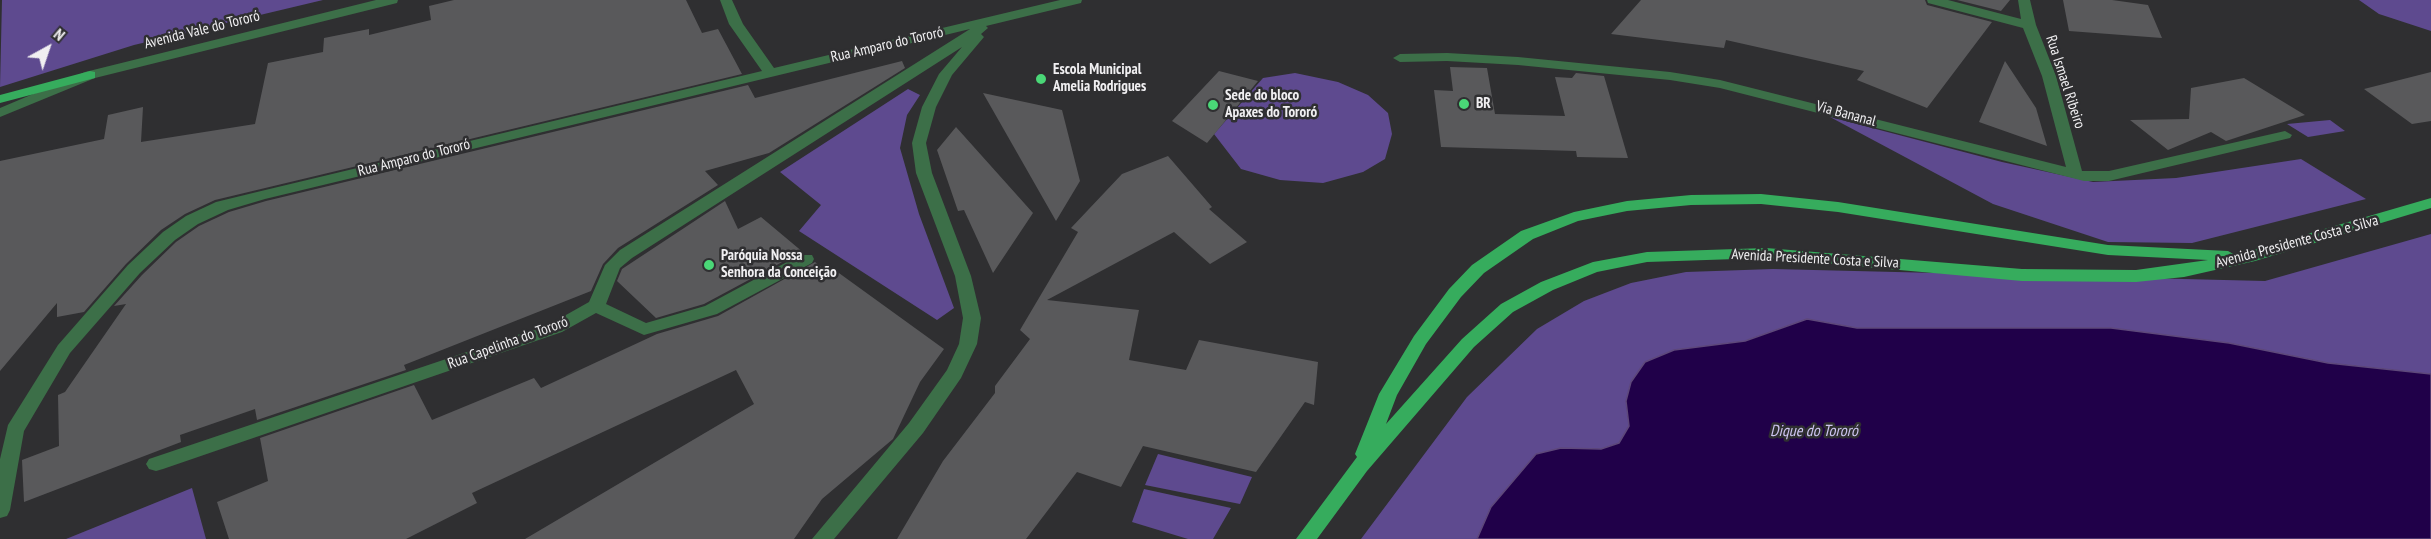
<!DOCTYPE html>
<html>
<head>
<meta charset="utf-8">
<style>
  body { margin:0 }
  #map { position:relative; width:2431px; height:539px; overflow:hidden; background:#2f2f31; font-family:"PT Sans Narrow",sans-serif }
  canvas { display:block }
  .north { position:absolute; left:18px; top:18px; width:60px; height:60px; -webkit-text-stroke:4px #2f2f31; paint-order:stroke; rotate:40deg; font-size:16px; font-weight:700; line-height:24px; text-align:center; color:#f0eff1 }
  .north::after { content:''; display:block; margin:auto; width:21px; height:27px; background:#f0eff1; clip-path:polygon(50% 0,100% 100%,50% 72%,0 100%) }
</style>
</head>
<body>
<div id="map">
<canvas width="2431" height="539"></canvas>
<div class="north">N</div>
</div>
<script>
const context = document.querySelector('canvas').getContext('2d');
context.lineJoin = 'round';
function fill(path, color) {
  context.fillStyle = color;
  context.fill(path, 'evenodd');
}
function toPath(rows) {
  const path = new Path2D();
  for (const r of rows) {
    path.moveTo(r[0], r[1]);
    for (let i = 2; i < r.length; i += 2) path.lineTo(r[i], r[i + 1]);
  }
  return path;
}
function strokePath(path, color, width, dash) {
  context.strokeStyle = color;
  context.lineWidth = width;
  context.lineCap = dash ? 'butt' : 'round';
  context.setLineDash(dash || []);
  context.stroke(path);
}
function write(font, color, halo, rows, align = 'center') {
  context.font = font + ' "PT Sans Narrow",sans-serif';
  context.lineWidth = 5;
  context.setLineDash([]);
  context.textBaseline = 'middle';
  context.strokeStyle = halo;
  context.fillStyle = color;
  for (const [text, x, y, turn = 0] of rows) {
    context.save();
    context.translate(x, y);
    context.rotate((+turn || 0) * Math.PI / 180);
    context.textAlign = isNaN(turn) ? turn : align;
    if (halo) context.strokeText(text, 0, 0);
    context.fillText(text, 0, 0);
    context.restore();
  }
}
fill(toPath([
  [2,0,323,0,134,45,0,87],
  [2359,0,2431,0,2431,31,2379,14],
  [1295,73,1338,82,1368,95,1388,113,1392,134,1385,159,1363,172,1323,183,1280,180,1241,169,1214,134,1263,78],
  [908,89,920,95,907,115,900,148,919,214,954,308,937,320,799,231,821,205,780,172],
  [1830,117,2002,162,2093,182,2176,178,2301,159,2366,199,2192,243,2108,242,1993,204],
  [2330,120,2345,131,2308,137,2287,124],
  [2431,234,2431,374,2328,363,2229,343,1857,328,1807,319,1745,341,1710,347,1626,401,1629,426,1619,443,1601,449,1561,448,1491,507,1477,539,1361,539,1467,397,1537,329,1584,301,1631,283,1686,272,1773,269,2265,281],
  [1158,454,1252,477,1240,504,1145,485],
  [192,488,206,539,66,539],
  [1144,489,1231,508,1213,539,1188,539,1132,522]
]), '#5e4a8f');
const water = toPath([
  [1807,319,1857,328,2111,328,2229,343,2328,363,2431,374,2431,539,1477,539,1491,507,1536,454,1561,448,1601,449,1619,443,1629,426,1626,401,1631,382,1645,362,1674,350,1745,341,1807,319]
]);
fill(water, '#200049');
strokePath(water, '#5e487b', 1.5);
fill(toPath([
  [454,0,686,0,702,33,718,29,742,74,215,200,185,214,161,230,126,264,84,312,57,317,57,303,0,371,0,161,104,139,108,115,143,107,141,142,255,124,268,63,323,52,324,38,369,29,369,35,431,20,429,6],
  [1641,0,1925,0,1927,5,1992,22,1927,108,1857,80,1864,71,1726,40,1724,48,1611,34],
  [1957,0,2010,0,2001,11],
  [2063,0,2112,0,2148,5,2162,38,2069,31],
  [902,61,905,68,769,153,705,171,718,185,618,248,603,264,591,291,404,365,406,370,257,420,255,409,180,435,181,442,24,502,22,460,59,446,58,395,65,392,126,304,114,306,142,275,176,242,199,226,229,212,266,201,748,85,755,98],
  [2005,61,2036,108,2047,146,1979,122],
  [1450,67,1487,68,1495,114,1565,116,1555,77,1572,78,1576,73,1604,76,1628,158,1577,157,1576,151,1441,147,1434,90,1453,91],
  [1219,71,1258,81,1207,143,1172,121],
  [2431,72,2431,121,2412,124,2364,89],
  [2244,78,2305,115,2226,141,2211,132,2168,150,2130,120,2189,119,2191,88],
  [983,93,1062,110,1080,181,1056,221],
  [956,127,1033,213,993,273,964,210,958,211,937,150],
  [1168,156,1212,207,1209,209,1247,242,1210,264,1174,232,1047,300,1139,310,1129,360,1186,370,1199,340,1318,362,1314,405,1305,402,1256,472,1143,446,1121,487,1077,472,1026,539,897,539,943,461,995,393,995,386,1030,339,1020,330,1078,232,1071,228,1122,174],
  [725,201,738,229,761,217,804,253,799,253,704,304,656,318,617,281,622,269],
  [815,262,836,279,832,268,944,349,920,382,893,439,822,499,794,539,525,539,754,404,736,370,472,493,477,503,406,539,229,539,217,502,268,481,260,438,414,385,432,420,534,378,541,388,657,334,718,316]
]), '#59595b');
fill(toPath([
  [720,0,732,0,743,24,774,68,1060,0,1082,0,1081,3,986,26,988,28,981,34,984,37,952,75,936,107,926,143,932,173,971,276,981,318,977,344,961,378,923,433,834,539,812,539,909,423,947,370,959,344,963,318,955,276,916,173,912,143,922,107,939,74,962,47,632,258,620,268,606,304,646,323,705,306,800,255,812,255,814,259,812,263,717,314,644,335,596,313,562,332,163,469,156,471,149,469,146,464,149,459,550,324,589,302,605,265,620,250,970,29,265,199,228,210,198,224,175,240,140,273,70,353,24,431,10,510,7,516,0,518,0,459,8,425,58,345,128,265,163,232,186,216,216,202,257,192,762,71,729,24,720,0],
  [1927,0,1948,0,2021,19,2018,0,2030,0,2036,25,2056,76,2082,171,2109,171,2285,131,2292,135,2290,138,2109,181,2084,181,1720,88,1670,80,1518,65,1447,61,1400,62,1393,58,1400,54,1447,53,1518,57,1670,72,1720,80,2066,167,2042,76,2023,28,1928,3,1927,0]
]), '#3c6f48');
fill(toPath([
  [376,0,398,0,397,3,95,78,0,117,0,108,85,72,376,0]
]), '#3c6f48');
fill(toPath([
  [90,71,95,72,95,78,0,103,0,95,90,71],
  [1761,194,1838,202,2108,245,2228,251,2235,255,2431,198,2431,208,2255,261,2184,277,2136,282,2022,281,1766,258,1647,262,1597,272,1553,290,1513,312,1474,347,1367,471,1317,539,1296,539,1357,457,1355,454,1379,394,1414,336,1449,289,1472,265,1521,231,1574,212,1627,201,1691,195,1761,194],
  [1761,204,1838,212,2108,255,2208,260,2136,270,2022,269,1766,248,1647,252,1593,262,1541,282,1501,304,1462,339,1386,424,1397,395,1426,344,1461,297,1484,273,1533,239,1578,221,1627,211,1691,205,1761,204]
]), '#36ac5d');
for (const [x, y, r, color] of [
  [1041,79,6,"#4ad777"],
  [1464,104,6,"#4ad777"],
  [1213,105,6,"#4ad777"],
  [709,265,6,"#4ad777"]
]) {
  const dot = new Path2D();
  dot.arc(x, y, r, 0, 2 * Math.PI);
  context.fillStyle = color;
  context.fill(dot);
  strokePath(dot, '#2f2f31', 2);
}
write('15px', '#f0eff1', '#2f2f31', [
  ["Avenida Vale do Tororó",202,30,-14],
  ["Rua Amparo do Tororó",887,45,-13],
  ["Rua Ismael Ribeiro",2065,82,72],
  ["Via Bananal",1846,114,15],
  ["Rua Amparo do Tororó",414,158,-14],
  ["Avenida Presidente Costa e Silva",2297,242,-15],
  ["Avenida Presidente Costa e Silva",1815,259,3],
  ["Rua Capelinha do Tororó",508,343,-20]
]);
write('bold 15px', '#f0eff1', '#2f2f31', [
  ["Escola Municipal",1053,70],
  ["Amelia Rodrigues",1053,87],
  ["Sede do bloco",1225,96],
  ["Apaxes do Tororó",1225,113],
  ["BR",1476,104],
  ["Paróquia Nossa",721,256],
  ["Senhora da Conceição",721,273]
], 'left');
write('italic 16px', '#cec5f1', '#2f2f31', [
  ["Dique do Tororó",1814,431]
]);
</script>
</body>
</html>
